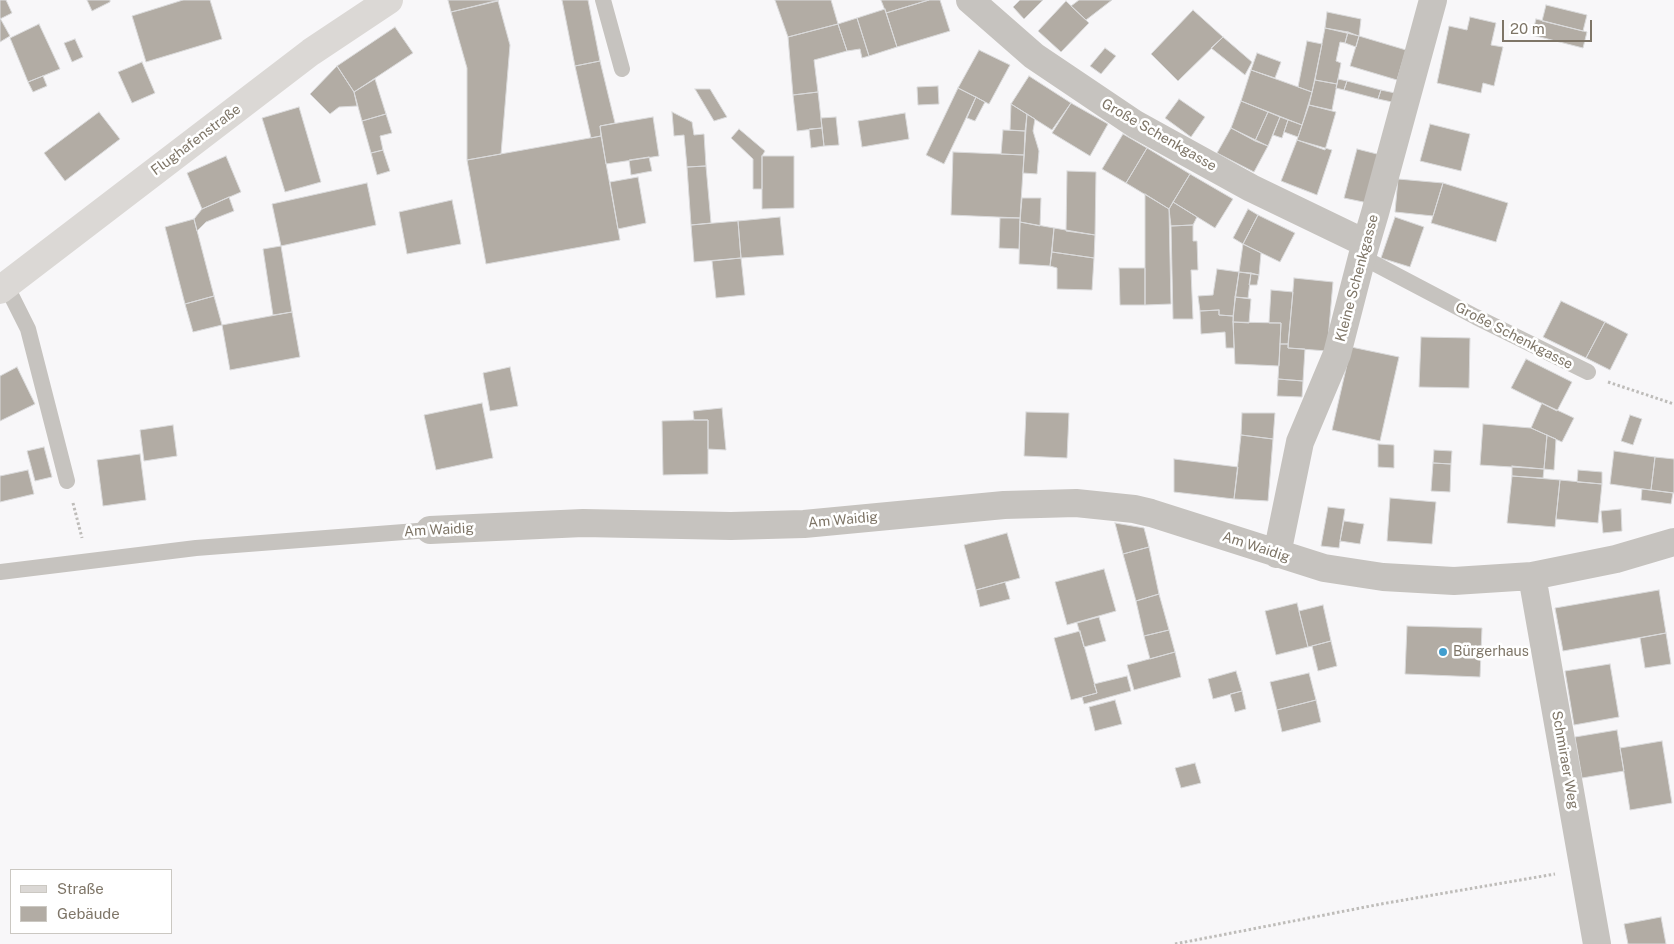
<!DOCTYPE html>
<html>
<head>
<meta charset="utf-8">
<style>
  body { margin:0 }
  #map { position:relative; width:1674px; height:944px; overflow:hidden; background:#f8f7f9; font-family:"Public Sans",sans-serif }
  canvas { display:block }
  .legend { position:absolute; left:10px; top:869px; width:162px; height:65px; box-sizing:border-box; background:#fff; border:1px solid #cbc8c2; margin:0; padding:6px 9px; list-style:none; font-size:15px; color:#7e7567 }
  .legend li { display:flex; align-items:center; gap:10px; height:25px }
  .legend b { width:25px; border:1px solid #cbc8c2 }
  .scale { position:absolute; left:1502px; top:20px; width:90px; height:22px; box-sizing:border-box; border:2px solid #7e7567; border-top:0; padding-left:6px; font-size:15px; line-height:18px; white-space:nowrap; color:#7e7567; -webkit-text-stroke:4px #fff; paint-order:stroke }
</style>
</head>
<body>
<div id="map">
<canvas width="1674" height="944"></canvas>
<ul class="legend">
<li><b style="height:6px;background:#dbd8d5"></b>Straße</li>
<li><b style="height:14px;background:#b2aca4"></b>Gebäude</li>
</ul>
<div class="scale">20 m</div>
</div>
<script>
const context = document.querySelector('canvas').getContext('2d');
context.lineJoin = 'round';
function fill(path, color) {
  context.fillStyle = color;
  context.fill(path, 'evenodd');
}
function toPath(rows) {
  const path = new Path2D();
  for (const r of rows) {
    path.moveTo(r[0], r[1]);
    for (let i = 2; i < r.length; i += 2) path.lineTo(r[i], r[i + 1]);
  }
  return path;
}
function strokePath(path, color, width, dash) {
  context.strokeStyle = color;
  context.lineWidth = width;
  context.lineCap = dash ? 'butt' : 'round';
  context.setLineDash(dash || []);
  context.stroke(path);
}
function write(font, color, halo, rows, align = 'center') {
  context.font = font + ' "Public Sans",sans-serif';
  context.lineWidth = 5;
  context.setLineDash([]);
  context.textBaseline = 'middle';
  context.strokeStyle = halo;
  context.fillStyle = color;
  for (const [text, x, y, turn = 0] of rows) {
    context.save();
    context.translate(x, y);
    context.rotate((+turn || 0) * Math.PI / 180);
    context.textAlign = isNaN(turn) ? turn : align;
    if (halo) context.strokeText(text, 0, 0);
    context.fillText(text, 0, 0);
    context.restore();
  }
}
const building = toPath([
  [0,0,6,0,12,13,0,19,0,0],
  [87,0,110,0,110,2,92,11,87,0],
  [183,0,210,0,222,39,146,62,132,16,183,0],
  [448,0,499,0,451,12,448,0],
  [562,0,588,0,600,61,575,66,562,0],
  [775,0,831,0,838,24,788,37,775,0],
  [881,0,929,0,886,13,881,0],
  [929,0,940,0,950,31,897,47,886,13,929,0],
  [1020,0,1043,0,1024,19,1013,7,1020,0],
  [1079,0,1112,0,1086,20,1071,6,1079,0],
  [498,1,510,45,501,154,467,160,467,68,451,12,498,1],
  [1066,1,1089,23,1061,52,1038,31,1066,1],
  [1546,5,1587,15,1583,31,1542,21,1546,5],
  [885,9,897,47,869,56,857,18,885,9],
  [1193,10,1223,37,1178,81,1151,54,1193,10],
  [1327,12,1361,19,1359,36,1325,28,1327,12],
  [1470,17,1496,23,1491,45,1503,47,1494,86,1483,83,1481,93,1437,83,1449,26,1467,30,1470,17],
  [0,18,10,36,0,42,0,18],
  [857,18,869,56,862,58,860,49,847,51,838,24,857,18],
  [1536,19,1587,32,1583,48,1532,35,1536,19],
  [39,24,60,69,28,82,10,38,39,24],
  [838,24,847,51,814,60,818,92,793,95,788,37,838,24],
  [395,27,413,53,354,92,337,66,395,27],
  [1325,28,1348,32,1345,43,1340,42,1336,61,1341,63,1337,84,1315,80,1325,28],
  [1348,32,1359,36,1356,47,1345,43,1348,32],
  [1359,36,1406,50,1397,80,1350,66,1359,36],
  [1223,37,1252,62,1245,75,1211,48,1223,37],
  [75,39,83,57,72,62,64,43,75,39],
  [1307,41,1322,44,1312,92,1298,87,1307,41],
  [1105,48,1116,56,1101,74,1090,66,1105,48],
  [979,50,1010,65,989,104,958,88,979,50],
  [1257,53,1281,62,1275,78,1251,70,1257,53],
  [600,61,615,123,600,126,601,136,591,138,575,66,600,61],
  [142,62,155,93,132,103,118,72,142,62],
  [337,66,354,92,357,106,339,107,330,114,310,94,337,66],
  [1251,70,1312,92,1302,125,1241,101,1251,70],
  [43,76,47,86,33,92,28,82,43,76],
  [1029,76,1071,103,1052,130,1011,104,1029,76],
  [375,79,386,114,362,121,354,92,375,79],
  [1338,79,1347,81,1344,90,1336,88,1338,79],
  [1315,80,1337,84,1332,110,1309,105,1315,80],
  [1347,81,1381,90,1378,99,1344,90,1347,81],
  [938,86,939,104,918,105,917,87,938,86],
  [958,88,976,97,944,164,926,155,958,88],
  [695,89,710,89,727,117,714,121,695,89],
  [1381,90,1395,93,1392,102,1378,99,1381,90],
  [818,92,822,128,797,131,793,95,818,92],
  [976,97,985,102,975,121,967,118,976,97],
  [1179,99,1205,117,1191,137,1165,118,1179,99],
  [1241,101,1268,112,1255,141,1231,128,1241,101],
  [1071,103,1108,124,1090,156,1052,133,1071,103],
  [1011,104,1027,114,1025,131,1010,130,1011,104],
  [1309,105,1336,112,1325,150,1297,140,1309,105],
  [299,107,321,182,285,192,262,118,299,107],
  [99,112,120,139,65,181,44,153,99,112],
  [672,112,692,122,694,135,704,134,706,166,687,167,684,135,674,136,672,112],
  [1268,112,1280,117,1268,146,1255,141,1268,112],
  [905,113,909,139,862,147,858,121,905,113],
  [386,114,392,133,380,136,383,150,371,153,362,121,386,114],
  [1027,114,1035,119,1033,131,1039,151,1037,174,1023,173,1027,114],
  [653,117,659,156,606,164,600,126,653,117],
  [836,117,839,145,824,146,821,118,836,117],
  [1280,117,1288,120,1282,138,1273,135,1280,117],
  [1288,120,1302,125,1298,137,1284,132,1288,120],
  [1430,124,1470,134,1461,171,1420,161,1430,124],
  [822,128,824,146,811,148,809,129,822,128],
  [1231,128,1268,146,1254,172,1217,153,1231,128],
  [739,129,765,151,762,156,762,189,753,189,753,159,731,138,739,129],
  [1003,130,1025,131,1024,155,1001,154,1003,130],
  [1123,134,1147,148,1126,183,1102,169,1123,134],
  [601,136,620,240,486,264,467,160,601,136],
  [1297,140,1332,150,1317,195,1281,181,1297,140],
  [1147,148,1190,174,1169,209,1126,183,1147,148],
  [1357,149,1381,155,1368,203,1344,198,1357,149],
  [383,150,390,171,377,175,371,153,383,150],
  [953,152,1024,155,1020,218,951,215,953,152],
  [226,156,241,192,202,209,187,173,226,156],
  [762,156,794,156,794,208,762,209,762,156],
  [649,157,652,171,631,175,629,160,649,157],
  [706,166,711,223,691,225,687,167,706,166],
  [1067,171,1096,172,1095,235,1066,231,1067,171],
  [1190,174,1233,199,1215,228,1173,202,1190,174],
  [638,177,646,223,618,229,610,182,638,177],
  [1398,179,1443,183,1433,216,1395,212,1398,179],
  [367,183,376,225,281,246,272,204,367,183],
  [1443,183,1508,203,1496,242,1431,223,1443,183],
  [1145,194,1169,209,1171,304,1145,305,1145,194],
  [229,197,234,211,206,222,197,231,194,219,202,209,229,197],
  [1022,198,1041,198,1040,226,1020,222,1022,198],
  [452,200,461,244,407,254,399,212,452,200],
  [1173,202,1197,217,1193,225,1171,226,1169,209,1173,202],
  [1248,209,1258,215,1243,244,1233,238,1248,209],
  [1258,215,1295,233,1280,262,1243,244,1258,215],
  [780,217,784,255,741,258,738,221,780,217],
  [1395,217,1424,227,1410,267,1381,258,1395,217],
  [1000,218,1020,218,1019,249,999,248,1000,218],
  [194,219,214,296,185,304,165,227,194,219],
  [738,221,741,258,694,262,691,225,738,221],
  [1020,222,1054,228,1050,266,1019,264,1020,222],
  [1193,225,1193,241,1197,241,1198,270,1191,270,1193,319,1173,319,1171,226,1193,225],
  [1054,228,1095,235,1094,258,1052,252,1054,228],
  [1243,244,1261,253,1259,275,1239,272,1243,244],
  [281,246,292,312,273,315,263,249,281,246],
  [1052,252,1094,258,1092,290,1057,289,1057,268,1050,266,1052,252],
  [741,258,745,295,716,298,712,261,741,258],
  [1119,268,1145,268,1145,305,1120,305,1119,268],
  [1217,269,1239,272,1233,316,1219,315,1219,310,1200,311,1198,296,1213,295,1217,269],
  [1239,272,1251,273,1248,298,1235,297,1239,272],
  [1251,273,1259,275,1257,285,1249,285,1251,273],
  [1294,278,1333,282,1327,351,1288,348,1294,278],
  [1271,290,1293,292,1288,344,1280,344,1281,323,1269,323,1271,290],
  [214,296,222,325,193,332,185,304,214,296],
  [1235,297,1251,299,1249,323,1233,322,1235,297],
  [1561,301,1605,322,1586,358,1543,337,1561,301],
  [1219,310,1219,315,1233,316,1234,348,1226,348,1225,332,1201,334,1200,311,1219,310],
  [292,312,300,357,230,370,222,325,292,312],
  [1233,322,1281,323,1279,366,1235,364,1233,322],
  [1605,322,1628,334,1610,370,1586,358,1605,322],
  [1421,337,1470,338,1469,388,1419,387,1421,337],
  [1280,344,1288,344,1288,348,1305,349,1303,381,1278,379,1280,344],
  [1351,347,1399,357,1380,441,1332,430,1351,347],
  [1526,359,1572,382,1557,411,1511,388,1526,359],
  [17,367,35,404,0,421,0,376,17,367],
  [510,367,518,406,490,411,483,373,510,367],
  [1278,379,1303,381,1302,397,1277,396,1278,379],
  [482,403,493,458,436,470,424,415,482,403],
  [1542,403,1574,418,1562,442,1531,428,1542,403],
  [722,408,726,450,708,449,708,420,694,420,693,411,722,408],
  [1026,412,1069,413,1067,458,1024,456,1026,412],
  [1242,413,1275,413,1273,439,1241,435,1242,413],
  [1630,415,1642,419,1633,445,1621,441,1630,415],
  [694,420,708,420,708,474,663,475,662,421,694,420],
  [1483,424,1531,428,1547,435,1544,469,1480,465,1483,424],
  [173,425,177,456,144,461,140,430,173,425],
  [1241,435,1273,439,1268,501,1234,499,1241,435],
  [1547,435,1556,439,1554,470,1544,469,1547,435],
  [1378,444,1394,445,1394,468,1378,467,1378,444],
  [44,447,52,477,35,481,27,451,44,447],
  [1434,450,1452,451,1451,464,1433,463,1434,450],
  [1614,451,1655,457,1651,490,1610,484,1614,451],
  [140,454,146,500,103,506,97,460,140,454],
  [1655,457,1674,459,1674,493,1651,490,1655,457],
  [1174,459,1238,467,1234,499,1174,492,1174,459],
  [1433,463,1451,464,1450,492,1431,491,1433,463],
  [1512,466,1544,469,1543,478,1512,476,1512,466],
  [28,470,34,494,0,502,0,476,28,470],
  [1578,470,1602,472,1602,484,1577,482,1578,470],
  [1512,476,1560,480,1555,527,1507,523,1512,476],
  [1560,480,1602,484,1598,523,1556,519,1560,480],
  [1642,489,1673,493,1671,504,1641,500,1642,489],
  [1390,498,1436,502,1432,544,1387,541,1390,498],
  [1328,507,1345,509,1339,548,1321,546,1328,507],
  [1621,509,1622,531,1603,533,1601,511,1621,509],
  [1344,521,1364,524,1360,544,1340,541,1344,521],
  [1115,523,1144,528,1149,547,1123,554,1115,523],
  [1007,533,1020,578,976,590,964,545,1007,533],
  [1149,547,1159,594,1136,601,1123,554,1149,547],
  [1104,569,1116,611,1067,625,1055,582,1104,569],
  [1005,582,1010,599,980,607,976,590,1005,582],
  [1659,590,1666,633,1563,651,1555,608,1659,590],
  [1159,594,1169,630,1144,636,1136,601,1159,594],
  [1297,603,1308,647,1276,655,1265,611,1297,603],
  [1323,605,1331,641,1308,647,1299,611,1323,605],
  [1099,617,1106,641,1084,647,1077,623,1099,617],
  [1407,626,1482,628,1480,677,1405,674,1407,626],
  [1169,630,1175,652,1150,659,1144,636,1169,630],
  [1080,631,1097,693,1071,700,1054,638,1080,631],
  [1666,633,1671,664,1645,668,1640,638,1666,633],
  [1331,641,1337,666,1318,671,1312,646,1331,641],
  [1175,652,1181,677,1134,690,1127,665,1175,652],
  [1610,664,1619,717,1574,725,1565,671,1610,664],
  [1236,671,1242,691,1213,699,1208,679,1236,671],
  [1309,673,1316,700,1277,710,1270,682,1309,673],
  [1127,676,1131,691,1084,704,1082,697,1097,693,1094,684,1127,676],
  [1242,691,1246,709,1235,712,1230,694,1242,691],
  [1115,700,1122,724,1095,731,1089,707,1115,700],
  [1316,700,1321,722,1282,732,1277,710,1316,700],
  [1617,730,1624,771,1582,778,1575,737,1617,730],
  [1662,741,1672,803,1630,810,1620,748,1662,741],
  [1195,763,1201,783,1181,788,1175,768,1195,763],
  [1661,917,1666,944,1628,944,1624,924,1661,917]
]);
fill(building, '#b2aca4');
strokePath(building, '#dadadb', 1);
strokePath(toPath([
  [1608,382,1674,404],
  [73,503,82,538],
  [1175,944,1381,904,1555,874]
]), '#bebcb9', 3, [2.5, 2.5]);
strokePath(toPath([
  [603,0,622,69],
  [1362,257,1476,317,1588,372],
  [6,285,28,329,67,481],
  [0,572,196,548,430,530]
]), '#c6c3bf', 16);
strokePath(toPath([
  [970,0,1034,56,1135,124,1251,188,1365,243],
  [430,530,583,523,731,526,804,524,1004,505,1076,503,1134,509,1151,513,1324,568,1383,577,1454,581,1532,576,1616,559,1674,542],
  [1277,554,1300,442,1337,354,1362,257,1375,213,1433,0],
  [1532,576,1597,944]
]), '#c6c3bf', 28);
strokePath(toPath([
  [0,290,311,52,389,0]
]), '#dbd8d5', 28);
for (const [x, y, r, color] of [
  [1443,652,5,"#429ece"]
]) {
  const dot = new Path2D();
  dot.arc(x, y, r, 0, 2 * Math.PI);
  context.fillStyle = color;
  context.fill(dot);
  strokePath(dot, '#fff', 2);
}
write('14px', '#7e7567', '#fff', [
  ["Große Schenkgasse",1159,135,30],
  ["Flughafenstraße",196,140,-37],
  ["Kleine Schenkgasse",1357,278,-75],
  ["Große Schenkgasse",1514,336,27],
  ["Am Waidig",843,520,-5],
  ["Am Waidig",439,530,-3],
  ["Am Waidig",1256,547,18],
  ["Schmiraer Weg",1565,760,80]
]);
write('14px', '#7e7567', '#fff', [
  ["Bürgerhaus",1453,652]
], 'left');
</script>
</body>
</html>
